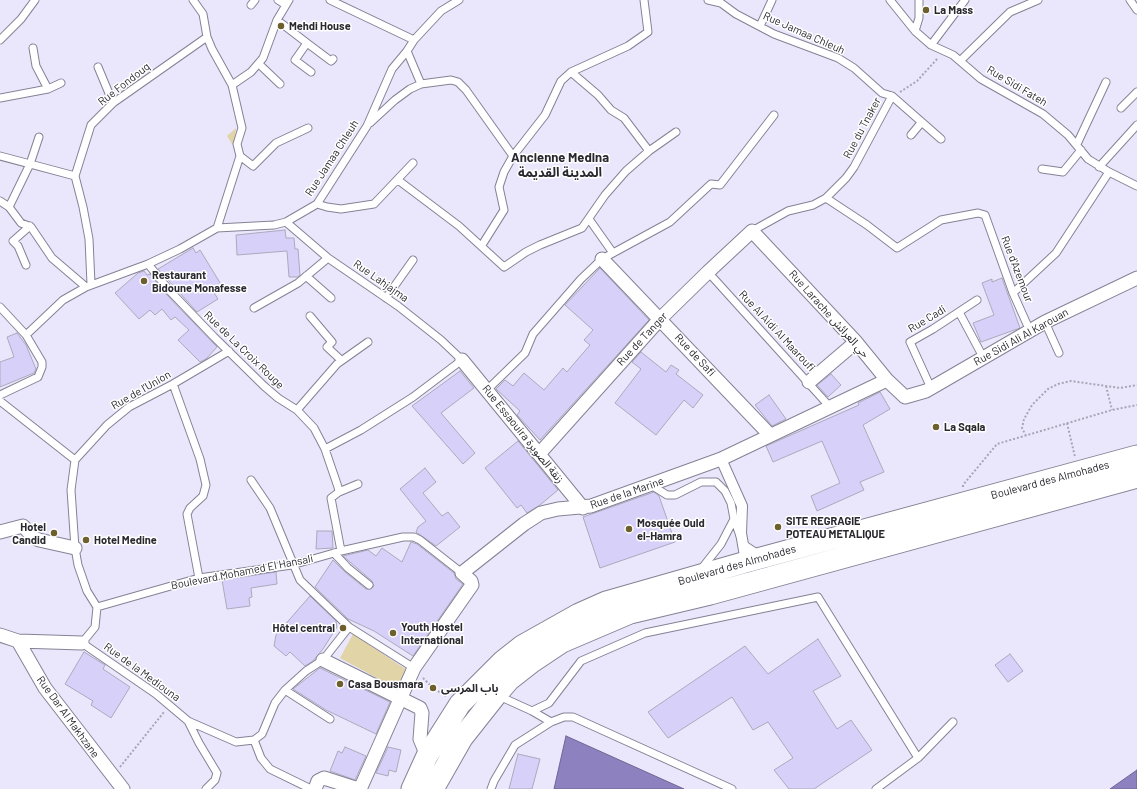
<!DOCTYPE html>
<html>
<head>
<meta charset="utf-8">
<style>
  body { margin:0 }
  canvas { display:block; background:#eae7fc }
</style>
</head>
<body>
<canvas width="1137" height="789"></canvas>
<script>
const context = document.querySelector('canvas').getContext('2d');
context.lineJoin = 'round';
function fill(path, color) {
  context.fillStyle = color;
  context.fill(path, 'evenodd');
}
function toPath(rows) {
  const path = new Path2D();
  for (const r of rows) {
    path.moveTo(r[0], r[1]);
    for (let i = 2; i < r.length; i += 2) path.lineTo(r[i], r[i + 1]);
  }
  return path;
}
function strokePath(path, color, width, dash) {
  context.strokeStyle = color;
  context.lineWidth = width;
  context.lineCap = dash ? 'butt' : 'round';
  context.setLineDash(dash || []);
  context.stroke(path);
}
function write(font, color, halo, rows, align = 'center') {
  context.font = font + ' Barlow,"Noto Sans Arabic",sans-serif';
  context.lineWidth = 3;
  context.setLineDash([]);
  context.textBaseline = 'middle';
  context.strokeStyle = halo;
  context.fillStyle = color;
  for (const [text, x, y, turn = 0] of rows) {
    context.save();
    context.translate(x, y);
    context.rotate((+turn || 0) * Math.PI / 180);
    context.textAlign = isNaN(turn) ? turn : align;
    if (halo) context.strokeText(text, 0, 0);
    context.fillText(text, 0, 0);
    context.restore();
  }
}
fill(toPath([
  [236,128,234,147,227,136],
  [353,634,410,672,401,691,340,658]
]), '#e1d5a7');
const water = toPath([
  [566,736,684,789,554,789,566,736],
  [1137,770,1137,789,1110,789,1137,770]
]);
fill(water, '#8e81c0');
strokePath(water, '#706694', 1);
const building = toPath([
  [285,230,286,238,294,238,295,249,298,249,300,275,298,277,289,277,287,251,237,255,236,235,285,230],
  [193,248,196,253,200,250,222,286,213,291,218,299,197,312,158,269,193,248],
  [600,268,649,320,540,440,517,415,520,411,496,389,505,380,513,386,524,373,544,390,563,368,567,372,571,367,590,345,584,340,593,330,565,305,600,268],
  [144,271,147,275,150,274,165,293,217,347,206,359,200,362,178,340,189,330,175,317,171,320,162,309,155,315,150,310,139,319,115,293,138,273,144,271],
  [1002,278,1020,328,981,342,973,323,994,315,982,283,992,279,992,282,1002,278],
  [17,333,26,345,36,369,34,373,0,387,0,362,14,357,7,337,17,333],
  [641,352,666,372,671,365,679,370,676,374,703,395,693,408,684,400,656,435,615,403,641,369,632,362,641,352],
  [460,371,474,388,441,413,475,453,463,464,412,406,460,371],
  [831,374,841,385,828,397,817,385,831,374],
  [880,392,890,409,863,425,884,472,860,482,864,490,817,511,811,496,840,483,822,441,773,462,766,446,859,405,858,403,880,392],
  [769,395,786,419,772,426,755,405,769,395],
  [518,441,558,490,540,505,527,513,521,505,517,508,485,468,518,441],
  [425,468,436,482,423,493,442,516,448,512,460,527,436,546,416,532,418,527,426,521,400,489,425,468],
  [654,492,659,496,675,542,600,568,583,517,654,492],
  [317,531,332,531,333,548,316,549,317,531],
  [411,542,417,544,454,573,456,579,463,584,413,656,374,631,348,619,315,587,333,560,345,572,366,589,371,589,374,586,372,581,343,556,368,550,376,556,382,548,402,562,411,542],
  [276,572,277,584,251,588,252,597,249,598,250,606,227,609,222,580,276,572],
  [310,596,336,621,337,627,323,649,313,661,305,666,290,652,286,656,274,646,276,635,310,596],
  [818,639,841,676,813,691,837,729,851,720,872,750,814,789,789,789,774,770,793,758,768,722,753,730,732,697,668,738,648,712,745,646,768,674,818,639],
  [84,652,105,665,103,669,130,687,111,718,91,705,93,701,65,684,84,652],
  [1010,654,1023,671,1008,682,995,665,1010,654],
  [320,668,390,702,376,734,326,710,293,689,320,668],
  [345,747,366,756,355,780,330,771,338,751,342,753,345,747],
  [388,747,401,750,396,772,389,770,388,776,376,773,388,747],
  [518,754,540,759,532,789,509,789,518,754]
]);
fill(building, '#d7d0f8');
strokePath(building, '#aca9bd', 1);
const service = toPath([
  [193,0,203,14,207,37,212,49,232,85,242,128,237,144,240,156,217,228],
  [278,0,286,5],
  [330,0,414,40],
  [708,0,721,3,736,14,774,34,838,58,854,68,882,93,892,96,941,139],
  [890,0,915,31,931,45,953,55,981,79,1043,114,1068,135,1088,159,1109,172,1137,186],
  [1130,0,1137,10],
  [251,5,255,0],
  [277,20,307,43,295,60,311,72],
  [760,26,772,0],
  [915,31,919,18,919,0],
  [0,40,21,19,35,0],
  [307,43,331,61,333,59],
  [931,45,965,0],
  [33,48,36,66,48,89],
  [407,51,421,84],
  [961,60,1010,12,1038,0],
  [259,64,280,84],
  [98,67,113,103],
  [571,72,598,95,611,110,624,118,649,151],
  [232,85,251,72,263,58,277,20,289,0],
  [0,98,48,89,61,83],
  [1121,108,1137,92],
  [370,123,395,100,410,89,421,84,451,80,458,82,466,90,513,156],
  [911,135,921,123],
  [1077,144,1106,82],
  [0,156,75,176],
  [240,156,253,166,276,143,308,128],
  [1099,167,1137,125],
  [1042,169,1063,172,1081,150],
  [398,180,459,226,504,267,526,252,540,245,582,228,605,195,626,171,649,151,676,132],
  [826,198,867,225,897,248,941,220,978,213,985,215,1013,293,1030,331],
  [0,201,9,207,21,223,31,227,52,258,86,287],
  [317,204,327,207,341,209,374,204,413,163],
  [9,207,30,164,39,137],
  [589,219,613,253],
  [286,222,328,258,398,306,441,340,462,360,413,397,361,430,325,449],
  [752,231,788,211,813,205,826,198,846,178,854,167,892,96],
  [482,245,504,210,499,187,504,172,513,156,545,115,561,81,571,72,628,46,648,32,644,0],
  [148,264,169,290,214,337,264,386,278,398,297,410,314,428,325,449,338,487,339,492,331,498,341,551],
  [26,265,18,246,13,241,30,226],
  [708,272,830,407],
  [306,276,331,298],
  [91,284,89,239,83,207,75,176,91,125,113,103,207,37],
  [1013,293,1056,253,1109,172],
  [386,298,413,260],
  [0,307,26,335,42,362,42,367,38,377,0,395],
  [254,308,298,283,328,258],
  [959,312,983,357],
  [310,316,332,342,327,347,341,360],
  [1045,322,1059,353],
  [26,335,63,300,86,287,148,264,180,249,217,228,274,225,286,222,317,204,367,126,392,69,407,51,414,40,441,11,459,0],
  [173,384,200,459,206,485,203,496,190,508,187,514,199,578],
  [931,388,910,342,933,329,977,300],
  [487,390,525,353,533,334,581,279,602,259,670,222,711,184,720,185,774,115],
  [0,401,75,460],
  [297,410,337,364,368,342],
  [251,480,270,508,300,580,349,627,414,668],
  [651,485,667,495,675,495,701,482,716,482,725,491,731,503,734,519],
  [339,492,358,484],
  [334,553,348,568,369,585],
  [702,568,721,544,734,519,743,544,758,554],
  [97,607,199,578,292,565,341,551,403,537,414,537,420,540,462,573],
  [97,607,87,591,78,565,75,548,71,490,75,460,107,425,129,407,173,384,229,351],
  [97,607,95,627,82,643,156,694,188,721,199,743,217,773,215,780,206,789],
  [285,690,330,719],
  [499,696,532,711,549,703,581,661,645,633,818,597,918,758],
  [532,711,551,722],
  [188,721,236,742,254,740,261,758,270,769,311,789],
  [254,740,262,734,275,703,285,690,306,671,323,660,349,627],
  [491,789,494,781,515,745,551,722,564,717,573,717,732,789],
  [876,789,918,758,953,722]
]);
const pedestrian = toPath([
  [721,459,742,506,741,533,746,562]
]);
const minor = toPath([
  [602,259,770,435],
  [462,360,583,508],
  [809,382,856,342],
  [539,454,660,319,708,272,752,231,856,342,887,380,905,397,926,391,1045,322,1137,278],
  [0,532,23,526,33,537,39,540,75,548],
  [0,635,18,641,82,643],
  [18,641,45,688,123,789],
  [323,660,420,708,422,713,420,739,427,756],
  [315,789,318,781,324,778,355,788,361,787,414,668,472,585,471,581,462,573,524,524,541,513,558,509,591,506,721,459,887,380]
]);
const primary = toPath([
  [412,789,427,756,460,704,503,661,522,646,579,614,606,602,746,562,1137,456],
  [433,789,462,738,496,695,509,680,532,662,562,642,630,613,710,594,1137,477]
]);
strokePath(service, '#858295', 9);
strokePath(pedestrian, '#858295', 12);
strokePath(minor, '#858295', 15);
strokePath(primary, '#858295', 23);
strokePath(toPath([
  [900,92,917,81,938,58],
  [1106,386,1112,410],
  [1067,423,1075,457],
  [1026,436,1022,428,1024,419,1032,405,1048,389,1058,384,1071,381,1120,388,1137,385],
  [963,487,963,485,997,444,1112,410,1137,405],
  [423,678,433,688,446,696],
  [120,767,164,712]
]), '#a7a5b5', 2, [2, 2]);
strokePath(service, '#fff', 7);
strokePath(pedestrian, '#fff', 10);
strokePath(minor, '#fff', 13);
strokePath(primary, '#fff', 21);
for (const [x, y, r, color] of [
  [926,10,4,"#6d602d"],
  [281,26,4,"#6d602d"],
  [144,281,4,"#6d602d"],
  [936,427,4,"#6d602d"],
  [778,527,4,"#6d602d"],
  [629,529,4,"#6d602d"],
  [54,533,4,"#6d602d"],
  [86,540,4,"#6d602d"],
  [343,628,4,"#6d602d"],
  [393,633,4,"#6d602d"],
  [340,684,4,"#6d602d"],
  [433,688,4,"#6d602d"]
]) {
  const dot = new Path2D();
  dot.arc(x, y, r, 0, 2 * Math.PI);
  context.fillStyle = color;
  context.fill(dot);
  strokePath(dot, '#fff', 1.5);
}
write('bold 11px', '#29282f', '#fff', [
  ["La Mass",934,10],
  ["Mehdi House",289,26],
  ["Restaurant",152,275],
  ["Bidoune Monafesse",152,288],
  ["La Sqala",944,427],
  ["SITE REGRAGIE",786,521],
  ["POTEAU METALIQUE",786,534],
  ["Mosquée Ould",637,523],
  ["el-Hamra",637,536],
  ["Hotel",46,527,"right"],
  ["Candid",46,540,"right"],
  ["Hotel Medine",94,540],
  ["Youth Hostel",401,627],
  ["International",401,640],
  ["Hôtel central",335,628,"right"],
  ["Casa Bousmara",348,684],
  ["باب المرسى",441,688]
], 'left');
write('11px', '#29282f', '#fff', [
  ["Rue Jamaa Chleuh",804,33,24],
  ["Rue Fondouq",124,84,-38],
  ["Rue Sidi Fateh",1017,86,31],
  ["Rue du Tnaker",862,128,-62],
  ["Rue Jamaa Chleuh",332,158,-57],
  ["Rue d'Azemour",1017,269,69],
  ["Rue Lahjajma",381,281,35],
  ["Rue Larache حي العرائش",829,314,48],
  ["Rue Cadi",927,319,-31],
  ["Rue Al Aidi Al Maaroufi",777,331,47],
  ["Rue Sidi Ali Al Karouan",1021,337,-29],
  ["Rue de Tanger",642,339,-47],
  ["Rue de La Croix Rouge",244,350,44],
  ["Rue de Safi",695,355,47],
  ["Rue de l'Union",141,390,-30],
  ["Rue Essaouira زنقة الصويرة",523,434,51],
  ["Boulevard des Almohades",1050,480,-15],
  ["Rue de la Marine",627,493,-19],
  ["Boulevard des Almohades",737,565,-16],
  ["Boulevard Mohamed El Hansali",242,572,-11],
  ["Rue de la Mediouna",142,672,36],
  ["Rue Dar Al Makhzane",68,717,54]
]);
write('bold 13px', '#29282f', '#fff', [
  ["Ancienne Medina",560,158],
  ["المدينة القديمة",560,173]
]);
</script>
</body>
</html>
